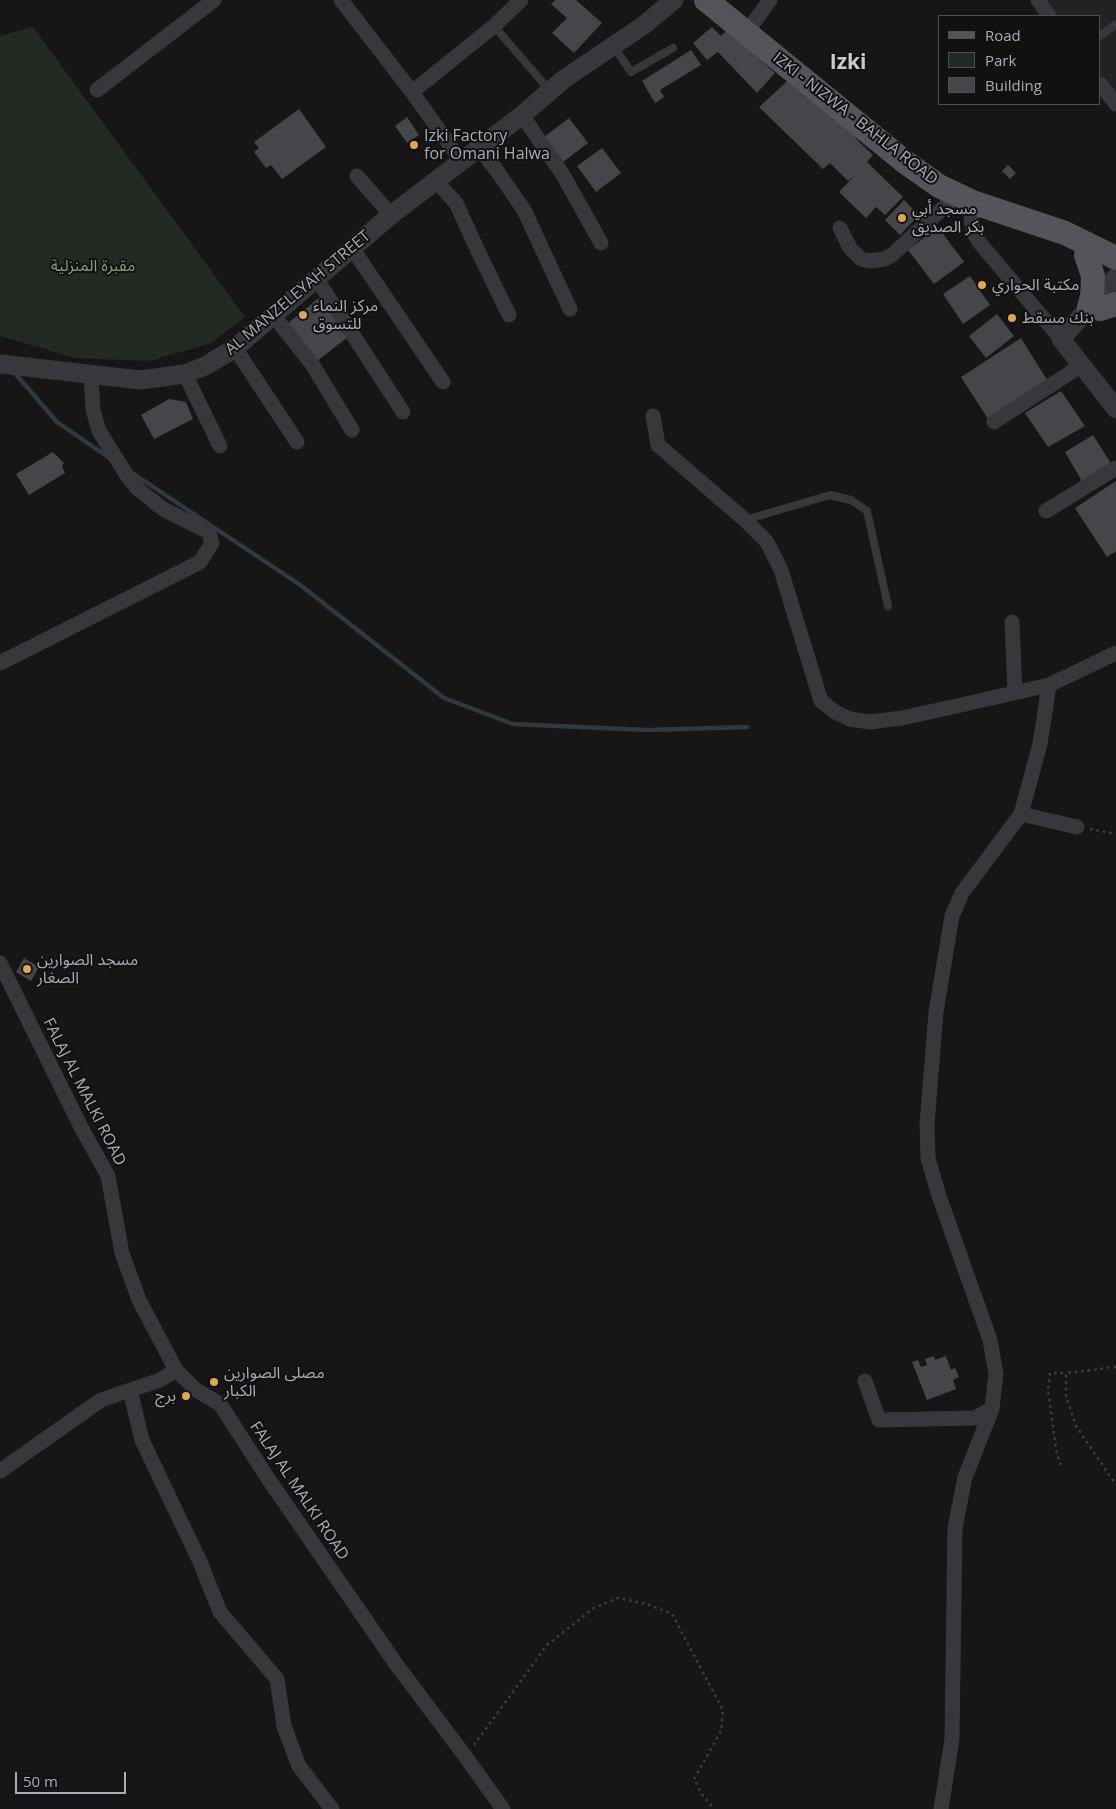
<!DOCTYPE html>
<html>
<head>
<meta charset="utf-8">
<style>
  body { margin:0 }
  #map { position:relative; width:1116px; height:1809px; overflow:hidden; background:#161617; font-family:"Open Sans",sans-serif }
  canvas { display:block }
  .legend { position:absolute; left:938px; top:15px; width:162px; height:90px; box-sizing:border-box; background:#111112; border:1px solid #4e4f54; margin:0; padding:6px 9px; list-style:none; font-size:15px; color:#a9adb6 }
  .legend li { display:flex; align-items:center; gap:10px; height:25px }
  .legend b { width:25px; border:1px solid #4e4f54 }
  .scale { position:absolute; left:15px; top:1772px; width:111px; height:22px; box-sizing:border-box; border:2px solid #a9adb6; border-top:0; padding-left:6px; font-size:15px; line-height:18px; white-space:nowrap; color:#a9adb6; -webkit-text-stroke:4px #111112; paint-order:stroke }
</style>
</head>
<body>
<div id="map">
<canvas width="1116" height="1809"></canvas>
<ul class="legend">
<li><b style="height:6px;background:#53555b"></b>Road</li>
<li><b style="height:14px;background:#222a23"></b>Park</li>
<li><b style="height:14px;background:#45464a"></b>Building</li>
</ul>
<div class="scale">50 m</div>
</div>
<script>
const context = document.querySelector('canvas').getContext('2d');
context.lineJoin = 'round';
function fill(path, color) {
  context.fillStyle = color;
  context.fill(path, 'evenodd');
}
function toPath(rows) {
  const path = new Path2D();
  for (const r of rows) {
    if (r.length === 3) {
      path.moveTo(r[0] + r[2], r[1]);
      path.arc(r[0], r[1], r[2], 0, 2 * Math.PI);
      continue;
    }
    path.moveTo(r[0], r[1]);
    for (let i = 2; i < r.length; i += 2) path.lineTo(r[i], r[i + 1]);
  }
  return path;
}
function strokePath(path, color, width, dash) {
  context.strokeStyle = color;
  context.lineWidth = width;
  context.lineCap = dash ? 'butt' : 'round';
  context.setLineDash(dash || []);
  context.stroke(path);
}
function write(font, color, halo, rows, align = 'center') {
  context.font = font + ' "Open Sans","Noto Sans Arabic",sans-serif';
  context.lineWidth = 4;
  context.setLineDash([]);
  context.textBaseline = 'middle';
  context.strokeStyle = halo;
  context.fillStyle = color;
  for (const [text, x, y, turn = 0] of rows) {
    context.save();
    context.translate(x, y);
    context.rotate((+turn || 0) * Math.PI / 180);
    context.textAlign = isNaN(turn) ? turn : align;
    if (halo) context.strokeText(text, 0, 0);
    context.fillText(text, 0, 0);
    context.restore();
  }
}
fill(toPath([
  [1043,0,1116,0,1116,108,1100,87,1100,16,1052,16]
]), '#222224');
fill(toPath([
  [33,27,245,317,211,343,150,361,75,358,0,336,0,36]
]), '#222a23');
strokePath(toPath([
  [13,371,57,422,108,457],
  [134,474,299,584,444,698,513,724,647,730,747,727]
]), '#30393f', 4.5);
fill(toPath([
  [555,0,576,0,602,23,574,53,552,33,567,18,551,4],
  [712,27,721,36,727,30,775,73,757,93,718,52,707,60,693,43],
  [691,50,701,65,660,90,664,97,655,103,642,81],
  [795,74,858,133,855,138,873,155,867,162,903,197,885,215,876,207,866,218,839,192,856,174,848,181,830,163,823,169,759,107],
  [299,109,326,147,282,179,271,165,266,168,254,152,259,148,254,142],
  [407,117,419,135,407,143,395,126],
  [569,118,588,143,563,162,544,137],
  [602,148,621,173,596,192,577,166],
  [1008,165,1016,173,1010,179,1002,171],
  [904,200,919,215,900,235,885,220],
  [938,227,964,262,934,284,908,250],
  [970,276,990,305,963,324,943,294],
  [319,298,348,337,317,361,288,323],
  [997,314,1014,336,986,358,969,336],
  [1021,338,1049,383,990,422,961,377],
  [1061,391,1085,426,1048,447,1025,413],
  [169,399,186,402,193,419,154,439,141,415],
  [1093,435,1112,465,1083,483,1065,452],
  [53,452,64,463,62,466,65,473,29,495,16,474],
  [1116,481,1116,551,1107,557,1075,508],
  [24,958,39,967,31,981,16,972],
  [934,1356,935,1360,946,1356,951,1370,955,1368,959,1377,953,1380,956,1389,927,1400,912,1362,918,1360,921,1367,927,1365,925,1359],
  [186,1396,6]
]), '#45464a');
strokePath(toPath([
  [1090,829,1116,834],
  [1116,1367,1066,1373,1066,1396,1076,1426,1116,1485],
  [1061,1465,1057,1455,1048,1390,1050,1373,1066,1373],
  [474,1745,547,1645,594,1608,618,1598,647,1604,672,1614,723,1710,721,1731,694,1779,701,1793,714,1809]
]), '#3d3f43', 2.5, [2.5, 4]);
strokePath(toPath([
  [494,26,550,91],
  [1100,36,1116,24],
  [613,45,631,72,673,48],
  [745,520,830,495,851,500,867,511,888,606]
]), '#37383c', 8);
strokePath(toPath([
  [341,0,412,92,461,161],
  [1038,0,1049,16],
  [746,33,770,0],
  [1100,84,1116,104],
  [97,90,214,0],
  [412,92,494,26,521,0],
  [522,115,563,175,601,243],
  [478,147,495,168,524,210,570,309],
  [357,176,391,215],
  [435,180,456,203,478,251,509,315],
  [975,203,971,221,975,235,979,242,1061,339],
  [840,228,850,248,861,259,869,261,885,259,892,255,957,195],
  [352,248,443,382],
  [316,278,403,412],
  [273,315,312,364,352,430],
  [235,348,297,442],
  [185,374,220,446],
  [653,416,658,445,745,520,767,542,781,570,821,701,835,712,850,719,870,722,902,718,961,705,1049,685,1116,653],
  [994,422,1082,365],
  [1046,511,1116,468],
  [1012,622,1015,693],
  [0,663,200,562,212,543,209,532,163,509,138,489,128,477,99,431,93,410,91,375],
  [1021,814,1077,827],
  [0,963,81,1127,108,1176,122,1253,139,1300,176,1370,196,1390,220,1404,269,1480,396,1664,465,1756,503,1809],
  [865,1381,879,1420,975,1418,992,1409],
  [130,1390,142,1440,201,1564,220,1612,277,1679,284,1726,299,1766,332,1809],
  [0,1471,101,1400,160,1380,176,1370],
  [941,1809,952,1739,955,1528,965,1477,992,1409,996,1374,990,1340,939,1196,928,1158,927,1124,936,1012,952,916,962,893,1021,814,1040,744,1049,685]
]), '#37383c', 15);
strokePath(toPath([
  [1116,277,1061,339,1116,409],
  [0,364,140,380,185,374,205,366,235,348,391,215,522,115,564,79,644,25,674,0]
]), '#37383c', 19);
strokePath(toPath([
  [706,0,905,162,939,186,975,203,1065,233,1116,258],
  [1086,255,1093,276,1092,297,1089,307],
  [1100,309,1116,304]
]), '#53555b', 24);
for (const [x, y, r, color] of [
  [414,145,5,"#e0a945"],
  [902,218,5,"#e0a945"],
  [982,285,5,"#e0a945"],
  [303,315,5,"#e0a945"],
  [1012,318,5,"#e0a945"],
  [27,969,5,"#e0a945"],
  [214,1382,5,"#e0a945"],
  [186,1396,5,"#e0a945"]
]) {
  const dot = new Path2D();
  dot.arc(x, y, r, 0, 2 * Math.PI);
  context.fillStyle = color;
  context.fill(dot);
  strokePath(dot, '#111112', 2);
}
write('16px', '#a9adb6', '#111112', [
  ["IZKI - NIZWA - BAHLA ROAD",855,119,38],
  ["AL MANZELEYAH STREET",298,293,-40],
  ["FALAJ AL MALKI ROAD",84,1092,63],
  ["FALAJ AL MALKI ROAD",299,1491,56]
]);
write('16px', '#a9adb6', '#111112', [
  ["Izki Factory",424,136],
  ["for Omani Halwa",424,154],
  ["مسجد أبي",912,209],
  ["بكر الصديق",912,227],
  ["مكتبة الحواري",992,285],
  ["مركز النماء",313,306],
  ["للتسوق",313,324],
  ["بنك مسقط",1022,318],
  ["مسجد الصوارين",37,960],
  ["الصغار",37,978],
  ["مصلى الصوارين",224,1373],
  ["الكبار",224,1391],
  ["برج",176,1396,"right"]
], 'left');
write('16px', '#829f83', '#111112', [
  ["مقبرة المنزلية",93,266]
]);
write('bold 21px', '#caccd3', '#111112', [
  ["Izki",848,63]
]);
</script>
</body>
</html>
